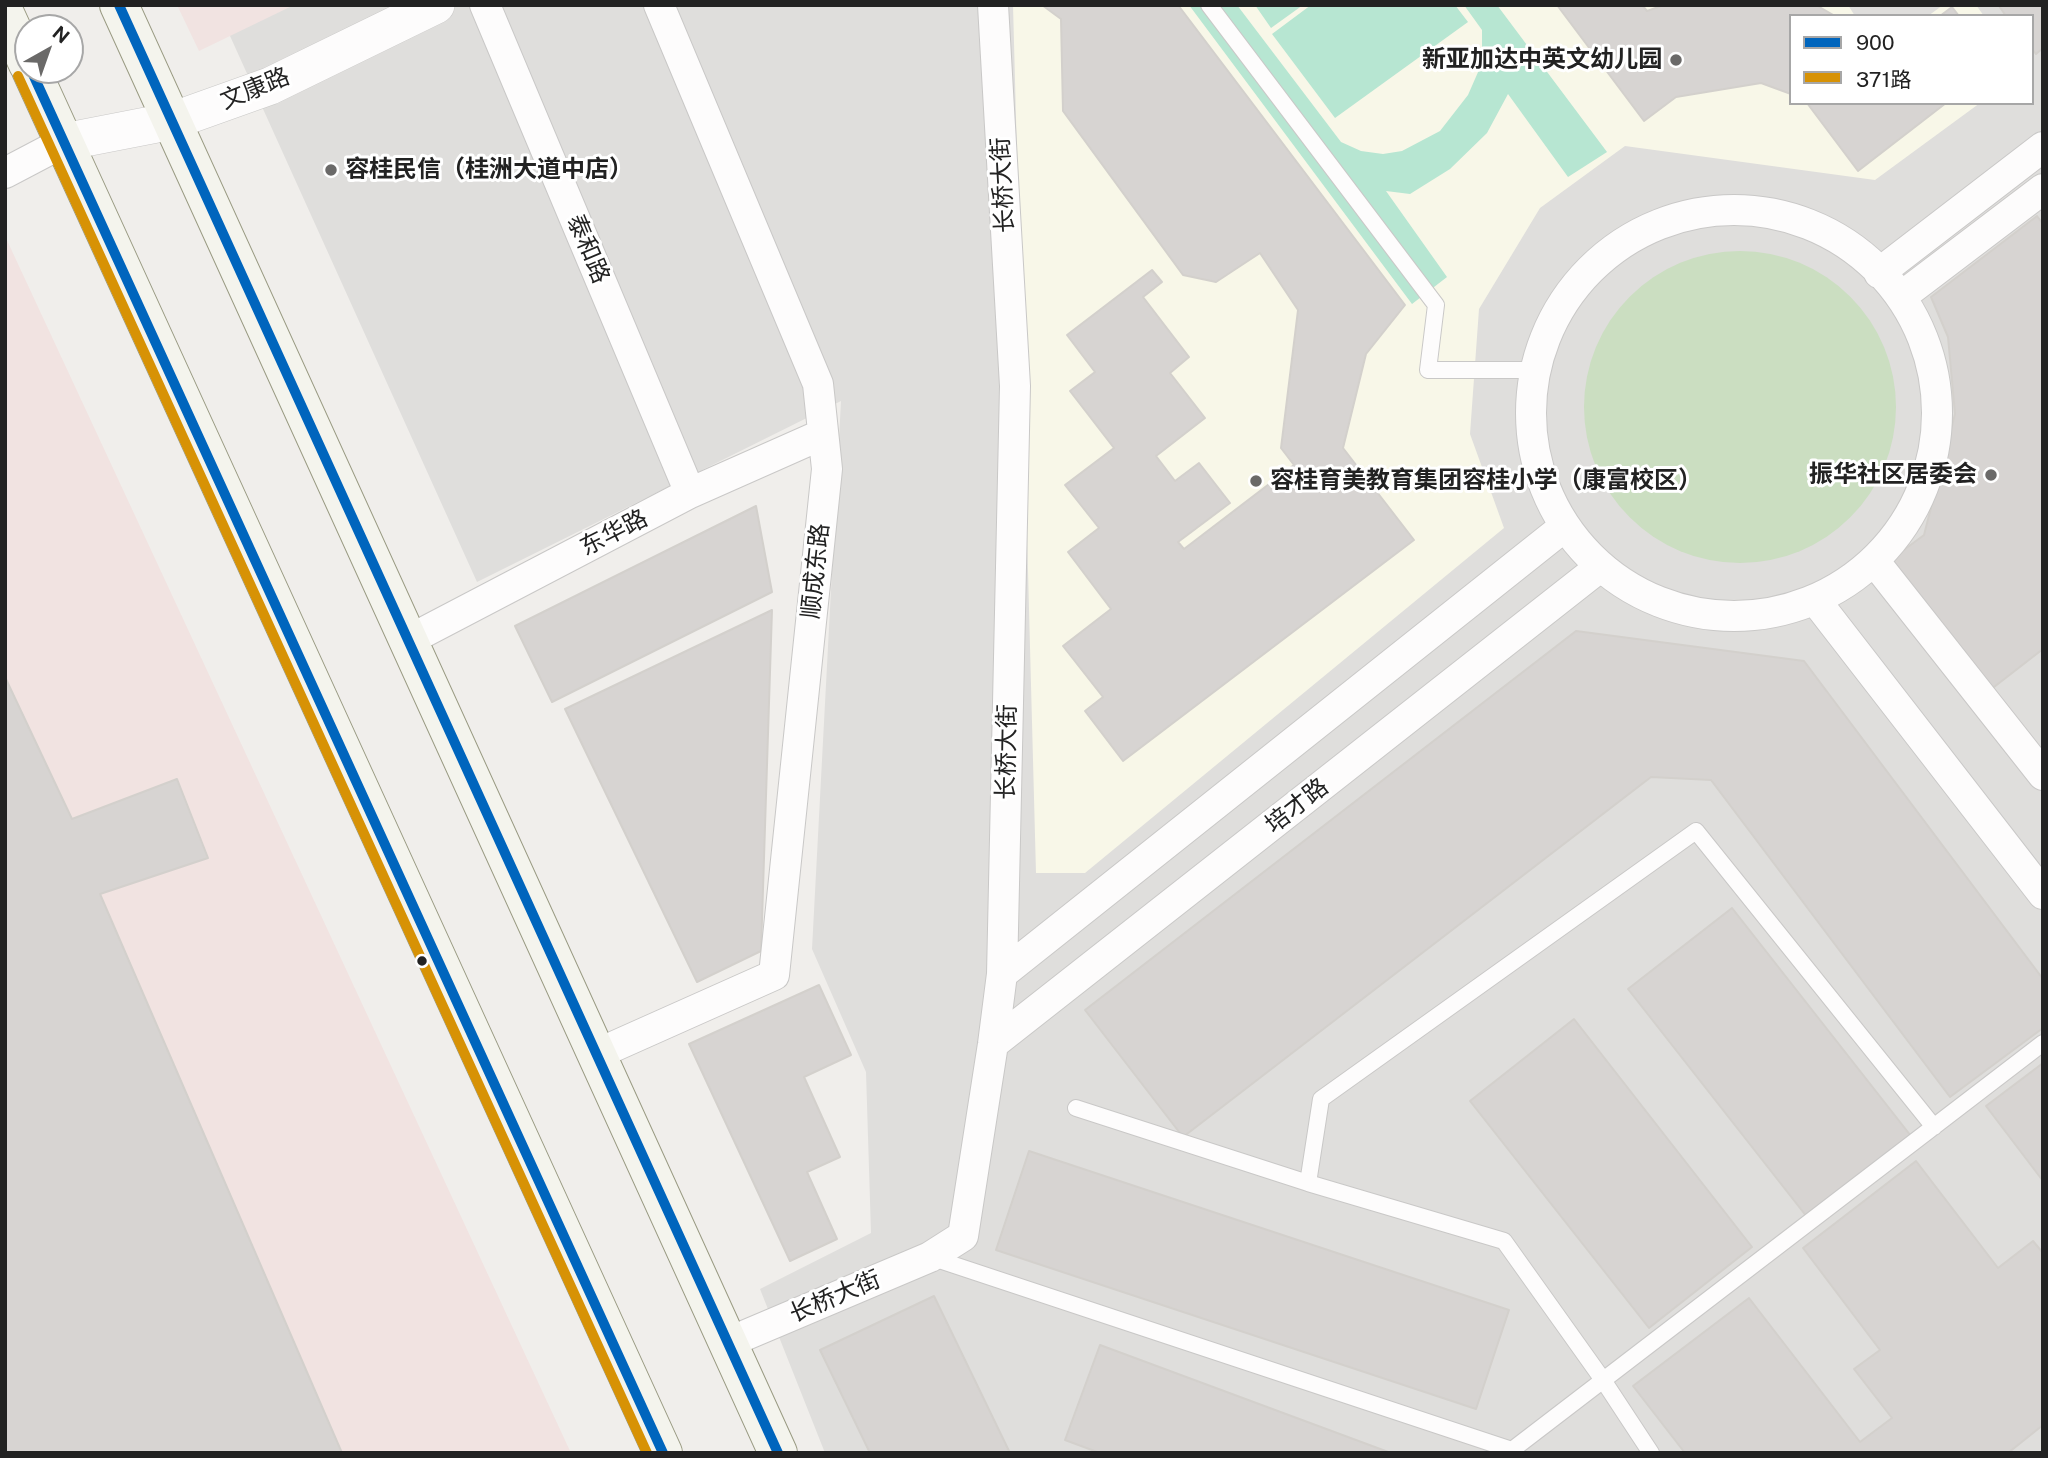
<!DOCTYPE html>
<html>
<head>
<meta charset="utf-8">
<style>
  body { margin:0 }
  #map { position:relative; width:2048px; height:1458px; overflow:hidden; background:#f0eeeb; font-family:"Public Sans","Noto Sans SC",sans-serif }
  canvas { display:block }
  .frame { position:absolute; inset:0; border:7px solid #222; pointer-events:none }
  .legend { position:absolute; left:1789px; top:14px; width:245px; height:91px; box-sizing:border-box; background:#fff; border:2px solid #a7a7a7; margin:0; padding:9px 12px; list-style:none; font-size:21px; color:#222 }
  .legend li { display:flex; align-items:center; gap:14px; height:35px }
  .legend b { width:35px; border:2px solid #a7a7a7 }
  .north { position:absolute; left:14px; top:14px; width:70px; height:70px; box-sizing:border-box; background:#fff; border:2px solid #a7a7a7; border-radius:50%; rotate:40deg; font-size:19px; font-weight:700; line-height:28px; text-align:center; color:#222 }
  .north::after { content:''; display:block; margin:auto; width:24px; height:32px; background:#6a6968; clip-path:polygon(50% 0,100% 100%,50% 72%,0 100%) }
</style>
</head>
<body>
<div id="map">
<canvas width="2048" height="1458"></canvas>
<div class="frame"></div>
<ul class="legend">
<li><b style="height:9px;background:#0065bd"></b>900</li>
<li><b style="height:9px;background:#d79205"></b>371路</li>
</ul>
<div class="north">N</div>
</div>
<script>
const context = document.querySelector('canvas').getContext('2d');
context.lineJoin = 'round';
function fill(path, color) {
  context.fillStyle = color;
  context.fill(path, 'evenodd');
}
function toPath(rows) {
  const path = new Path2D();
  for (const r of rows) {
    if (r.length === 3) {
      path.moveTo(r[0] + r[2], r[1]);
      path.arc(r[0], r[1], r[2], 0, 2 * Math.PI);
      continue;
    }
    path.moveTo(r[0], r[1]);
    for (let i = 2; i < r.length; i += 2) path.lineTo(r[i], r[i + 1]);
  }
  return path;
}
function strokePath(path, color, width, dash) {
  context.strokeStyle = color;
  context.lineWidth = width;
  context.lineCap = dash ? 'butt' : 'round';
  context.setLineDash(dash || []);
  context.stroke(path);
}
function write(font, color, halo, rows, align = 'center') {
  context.font = font + ' "Public Sans","Noto Sans SC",sans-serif';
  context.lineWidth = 6;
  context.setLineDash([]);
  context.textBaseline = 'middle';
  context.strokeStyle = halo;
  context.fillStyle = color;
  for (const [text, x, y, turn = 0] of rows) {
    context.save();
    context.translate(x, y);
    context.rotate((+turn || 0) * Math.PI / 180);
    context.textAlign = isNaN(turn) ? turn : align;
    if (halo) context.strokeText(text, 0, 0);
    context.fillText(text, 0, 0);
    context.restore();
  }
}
fill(toPath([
  [216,5,2043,5,2043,1453,825,1453,760,1289,871,1233,866,1072,812,949,841,401,477,582],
  [1791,16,2032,16,2032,103,1791,103]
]), '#dfdedc');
fill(toPath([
  [177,5,294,5,199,51],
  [5,236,571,1453,5,1453]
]), '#f1e3e1');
fill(toPath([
  [1013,5,1848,5,1855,16,1791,16,1791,103,1980,103,1875,180,1625,146,1540,208,1479,309,1470,434,1504,528,1085,873,1036,873],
  [1943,5,1976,5,1984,16,1928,16]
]), '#f8f7e8');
fill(toPath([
  [1740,407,156]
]), '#cbdec1');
fill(toPath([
  [1189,5,1237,5,1341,142,1361,151,1383,154,1402,151,1440,131,1468,95,1482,63,1482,30,1464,5,1497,5,1607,152,1568,177,1508,94,1487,133,1450,169,1410,194,1386,191,1447,277,1412,304],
  [1255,5,1303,5,1271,28],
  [1311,5,1455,5,1468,22,1335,118,1272,34]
]), '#b7e6d2');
const building = toPath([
  [1042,5,1178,5,1405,305,1366,354,1343,448,1414,540,1123,761,1085,711,1103,697,1063,646,1111,609,1068,552,1099,528,1065,485,1114,448,1070,391,1095,372,1067,335,1152,270,1162,282,1143,297,1189,357,1170,373,1205,418,1156,456,1175,481,1199,463,1230,503,1178,542,1184,549,1294,465,1281,448,1298,310,1260,253,1216,282,1183,275,1063,111,1061,19,1042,5],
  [1557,5,1642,5,1647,11,1664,5,1816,5,1835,16,1791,16,1791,94,1761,83,1676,97,1644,121,1557,5],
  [2000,5,2043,5,2043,48,2036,54,2032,49,2032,16,2006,16,1999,6,2000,5],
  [1952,7,1959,16,1940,16,1952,7],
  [1807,103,1946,103,1858,171,1807,103],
  [2037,216,2043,224,2043,649,1985,694,1885,564,1924,535,1955,414,1948,337,1931,297,2037,216],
  [756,506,772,592,552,702,515,626,756,506],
  [772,610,761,951,697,982,565,709,772,610],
  [1576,631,1804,661,2043,979,2043,1028,1950,1097,1711,780,1651,777,1183,1137,1085,1010,1576,631],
  [5,677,72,819,177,779,208,858,100,894,342,1453,5,1453,5,677],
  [1732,908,1911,1136,1807,1217,1628,989,1732,908],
  [819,985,851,1055,804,1077,840,1157,807,1172,837,1239,790,1261,689,1044,819,985],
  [1574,1019,1752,1247,1649,1328,1470,1101,1574,1019],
  [2043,1063,2043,1181,1986,1106,2043,1063],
  [1029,1151,1509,1310,1476,1409,996,1250,1029,1151],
  [1916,1161,1998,1268,2033,1241,2043,1253,2043,1425,2008,1453,1685,1453,1633,1386,1749,1298,1860,1442,1892,1418,1854,1369,1880,1350,1803,1248,1916,1161],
  [934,1296,1010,1453,870,1453,820,1350,934,1296],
  [1100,1345,1391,1453,1100,1453,1065,1440,1100,1345]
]);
fill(building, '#d7d4d2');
strokePath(building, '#d3d0cc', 2);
const service = toPath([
  [1209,5,1436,305,1428,370,1536,370],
  [1076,1108,1308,1183,1504,1241,1603,1380,1651,1453],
  [1308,1183,1321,1099,1696,831,1934,1127],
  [930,1257,1512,1450,2043,1043]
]);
const minor = toPath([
  [485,5,690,493],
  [5,173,64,142],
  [1734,413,203],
  [1879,273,2043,147],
  [1902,296,2043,189],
  [1875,562,2043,775],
  [1816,601,2043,894],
  [409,640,690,493,823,434],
  [1002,974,1564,527],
  [993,1044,1600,567],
  [597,1054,774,975,827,469,818,384,659,5],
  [727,1343,930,1257,963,1236,993,1044,1002,974,1015,386,993,5]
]);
const tertiary = toPath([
  [64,142,172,121,270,86,436,5]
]);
const secondary = toPath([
  [119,5,778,1453],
  [5,14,28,64],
  [31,70,663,1453]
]);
strokePath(service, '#c9c8c7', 18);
strokePath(minor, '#c9c8c7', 32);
strokePath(tertiary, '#c9c8c7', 38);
strokePath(secondary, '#999a82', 40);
strokePath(service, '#fdfcfc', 16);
strokePath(minor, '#fdfcfc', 30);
strokePath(tertiary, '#fdfcfc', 37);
strokePath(secondary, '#f4f4ed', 38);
strokePath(toPath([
  [119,5,778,1453],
  [31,70,663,1453]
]), '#0065bd', 10);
strokePath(toPath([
  [18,76,647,1453]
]), '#d79205', 10);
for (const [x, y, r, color] of [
  [1676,60,7,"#6a6968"],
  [331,170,7,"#6a6968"],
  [1991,475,7,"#6a6968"],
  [1256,481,7,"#6a6968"],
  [422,961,6,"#222"]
]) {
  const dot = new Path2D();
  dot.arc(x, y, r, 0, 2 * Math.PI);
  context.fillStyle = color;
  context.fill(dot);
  strokePath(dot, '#fff', 2.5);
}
write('bold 24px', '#222', '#fff', [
  ["新亚加达中英文幼儿园",1662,60],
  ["容桂民信（桂洲大道中店）",345,170,"left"],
  ["振华社区居委会",1977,475],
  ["容桂育美教育集团容桂小学（康富校区）",1270,481,"left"]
], 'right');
write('24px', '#222', '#fff', [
  ["文康路",255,89,-22],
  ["长桥大街",1003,185,-93],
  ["泰和路",588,249,67],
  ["东华路",614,533,-27],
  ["顺成东路",816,571,-84],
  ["长桥大街",1007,752,-89],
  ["培才路",1297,806,-38],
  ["长桥大街",835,1297,-23]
]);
</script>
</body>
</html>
